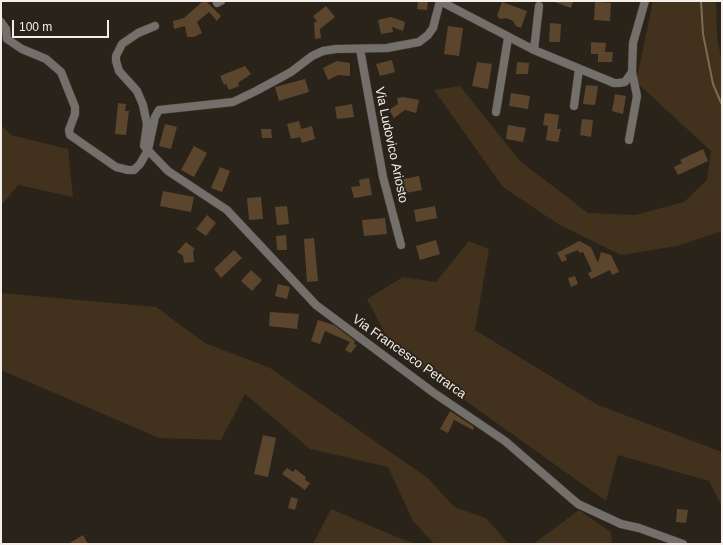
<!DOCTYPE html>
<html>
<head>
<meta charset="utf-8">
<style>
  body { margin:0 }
  #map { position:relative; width:723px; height:545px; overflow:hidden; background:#2a231a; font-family:Arial,sans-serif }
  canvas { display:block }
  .frame { position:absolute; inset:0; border:2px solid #f3eee8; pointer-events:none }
  .scale { position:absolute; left:12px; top:20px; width:97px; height:18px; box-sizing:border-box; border:2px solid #f3eee8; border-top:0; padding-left:5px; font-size:12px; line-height:14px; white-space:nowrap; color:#f3eee8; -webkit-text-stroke:3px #2a231a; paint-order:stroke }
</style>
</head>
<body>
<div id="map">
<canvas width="723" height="545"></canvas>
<div class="frame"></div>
<div class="scale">100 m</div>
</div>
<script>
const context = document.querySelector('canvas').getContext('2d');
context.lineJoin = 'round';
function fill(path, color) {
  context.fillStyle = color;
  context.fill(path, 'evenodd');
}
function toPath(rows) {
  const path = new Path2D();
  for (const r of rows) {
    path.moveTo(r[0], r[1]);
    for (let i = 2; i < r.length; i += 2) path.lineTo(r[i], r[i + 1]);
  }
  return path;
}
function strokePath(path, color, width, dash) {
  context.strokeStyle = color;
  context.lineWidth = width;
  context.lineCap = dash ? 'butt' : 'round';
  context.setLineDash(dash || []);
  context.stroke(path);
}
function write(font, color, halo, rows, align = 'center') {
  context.font = font + ' Arial,sans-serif';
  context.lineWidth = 3.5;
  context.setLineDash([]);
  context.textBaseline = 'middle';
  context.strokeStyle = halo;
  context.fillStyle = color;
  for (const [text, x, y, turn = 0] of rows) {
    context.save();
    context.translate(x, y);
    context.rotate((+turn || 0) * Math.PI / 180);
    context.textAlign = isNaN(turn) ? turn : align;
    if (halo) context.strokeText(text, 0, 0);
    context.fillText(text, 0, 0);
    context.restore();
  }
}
fill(toPath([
  [653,1,716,1,717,35,722,64,722,231,677,246,621,255,558,224,503,187,434,90,460,86,520,161,588,213,635,215,684,202,707,180,711,151,636,82],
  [1,125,11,135,68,149,73,197,18,185,1,206],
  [469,241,489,249,475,330,598,405,722,452,722,507,709,481,618,455,606,501,393,349,367,299,403,277,436,282],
  [1,293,156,307,205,343,270,368,429,479,454,507,486,518,509,544,434,544,413,521,388,467,310,449,245,394,221,440,159,438,1,370],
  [331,509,392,535,416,544,313,544],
  [579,510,611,532,612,544,533,544]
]), '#41311d');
strokePath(toPath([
  [701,1,703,34,713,84,722,105]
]), '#806a50', 2);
fill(toPath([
  [203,1,206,1,221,16,217,21,209,12,197,22,202,33,194,37,187,37,185,26,174,29,173,21,184,18],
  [418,1,428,1,427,10,417,9],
  [552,1,573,1,571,8],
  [502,2,527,11,521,28,516,26,513,21,506,18,500,19,497,16],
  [595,2,611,3,610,21,594,20],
  [326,6,335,17,320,29,321,38,315,39,314,23,317,21,313,16],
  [391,17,405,22,403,31,392,27,393,32,381,34,378,20],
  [550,23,561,24,560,42,549,42],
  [448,26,463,28,459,56,444,54],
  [591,42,606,43,605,52,613,52,612,62,598,62,598,54,591,54],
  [392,60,395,72,380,76,376,64],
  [337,61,350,63,350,76,338,75,328,80,323,68],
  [477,62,492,64,488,89,472,86],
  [517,62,529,63,528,74,516,74],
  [245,66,251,74,238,83,239,86,229,90,226,84,224,85,220,76],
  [305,79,309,92,279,101,275,87],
  [586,85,598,86,595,105,583,104],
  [511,93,530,96,528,109,509,106],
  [615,94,626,96,623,114,612,111],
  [403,97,419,100,416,113,405,110,394,118,389,110,398,104,397,98],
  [118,103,126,104,125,111,129,111,126,135,115,134],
  [352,104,354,117,337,119,335,107],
  [545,113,559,115,557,129,561,129,558,142,546,140,548,126,543,125],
  [582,119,593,120,591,137,580,135],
  [299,121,301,129,312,126,315,139,302,143,300,137,291,139,287,124],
  [165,124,177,127,171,149,159,146],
  [508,125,526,128,523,142,506,139],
  [261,129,271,129,272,138,262,138],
  [194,146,207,153,194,177,181,170],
  [703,149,708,161,678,175,674,167,682,163,680,160],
  [220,167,230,171,222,192,211,188],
  [419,176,422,190,406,193,403,179],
  [369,178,372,195,354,198,351,187,360,186,359,180],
  [163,191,194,197,191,212,160,206],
  [261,197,263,219,249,220,247,198],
  [287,206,289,224,277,225,275,207],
  [435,206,437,218,416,222,414,210],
  [207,215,216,223,206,236,196,229],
  [385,218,387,234,364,236,362,220],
  [286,235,287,250,277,250,276,236],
  [314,238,318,281,307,282,304,239],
  [436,240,440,254,420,260,416,246],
  [579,241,591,247,598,263,601,252,611,255,619,272,612,275,610,270,591,279,588,273,592,271,583,252,579,253,578,250,565,255,567,260,562,262,557,253],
  [186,242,195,249,193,251,194,262,184,263,183,256,177,252],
  [234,250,242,258,221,278,214,269],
  [251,270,262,280,252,291,241,281],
  [575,276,578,284,571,287,568,278],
  [278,284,290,287,287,299,275,296],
  [270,312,299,314,297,329,269,326],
  [318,320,334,325,355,341,354,344,357,345,351,353,345,350,350,342,325,331,320,344,311,341],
  [450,411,474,427,473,430,454,420,448,433,440,429],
  [263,435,276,438,268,477,254,474],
  [287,468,293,472,295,469,306,477,305,480,310,483,305,490,282,474],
  [291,497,298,499,295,510,288,508],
  [677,509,688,510,686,523,676,522],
  [83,535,88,544,68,544]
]), '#5b462d');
const street = toPath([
  [440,1,534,50,614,83,619,83,625,82,632,72,633,43,645,1],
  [217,3,221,1],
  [1,22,6,29,7,39,22,49,46,59,61,72,75,107,75,114,69,130,70,135,116,167,128,170,134,170,140,164,148,150,155,117,159,110,233,102,256,91,291,72,312,56,323,51,336,49,387,48,419,42,428,35,433,28,440,1],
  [155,26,138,33,122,44,116,56,116,61,119,71,137,91,143,105,147,124,144,146,168,171,227,210,316,305,434,393,505,441,578,504,621,524,639,528,683,544],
  [360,49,383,177,401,245],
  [534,50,539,6],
  [574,106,579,69],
  [496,112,508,38],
  [629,140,637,96,632,72]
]);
strokePath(street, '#463f37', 9);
strokePath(street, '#736f6a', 8);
write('13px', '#f3eee8', '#2a231a', [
  ["Via Ludovico Ariosto",391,145,78],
  ["Via Francesco Petrarca",409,357,35]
]);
</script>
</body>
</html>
